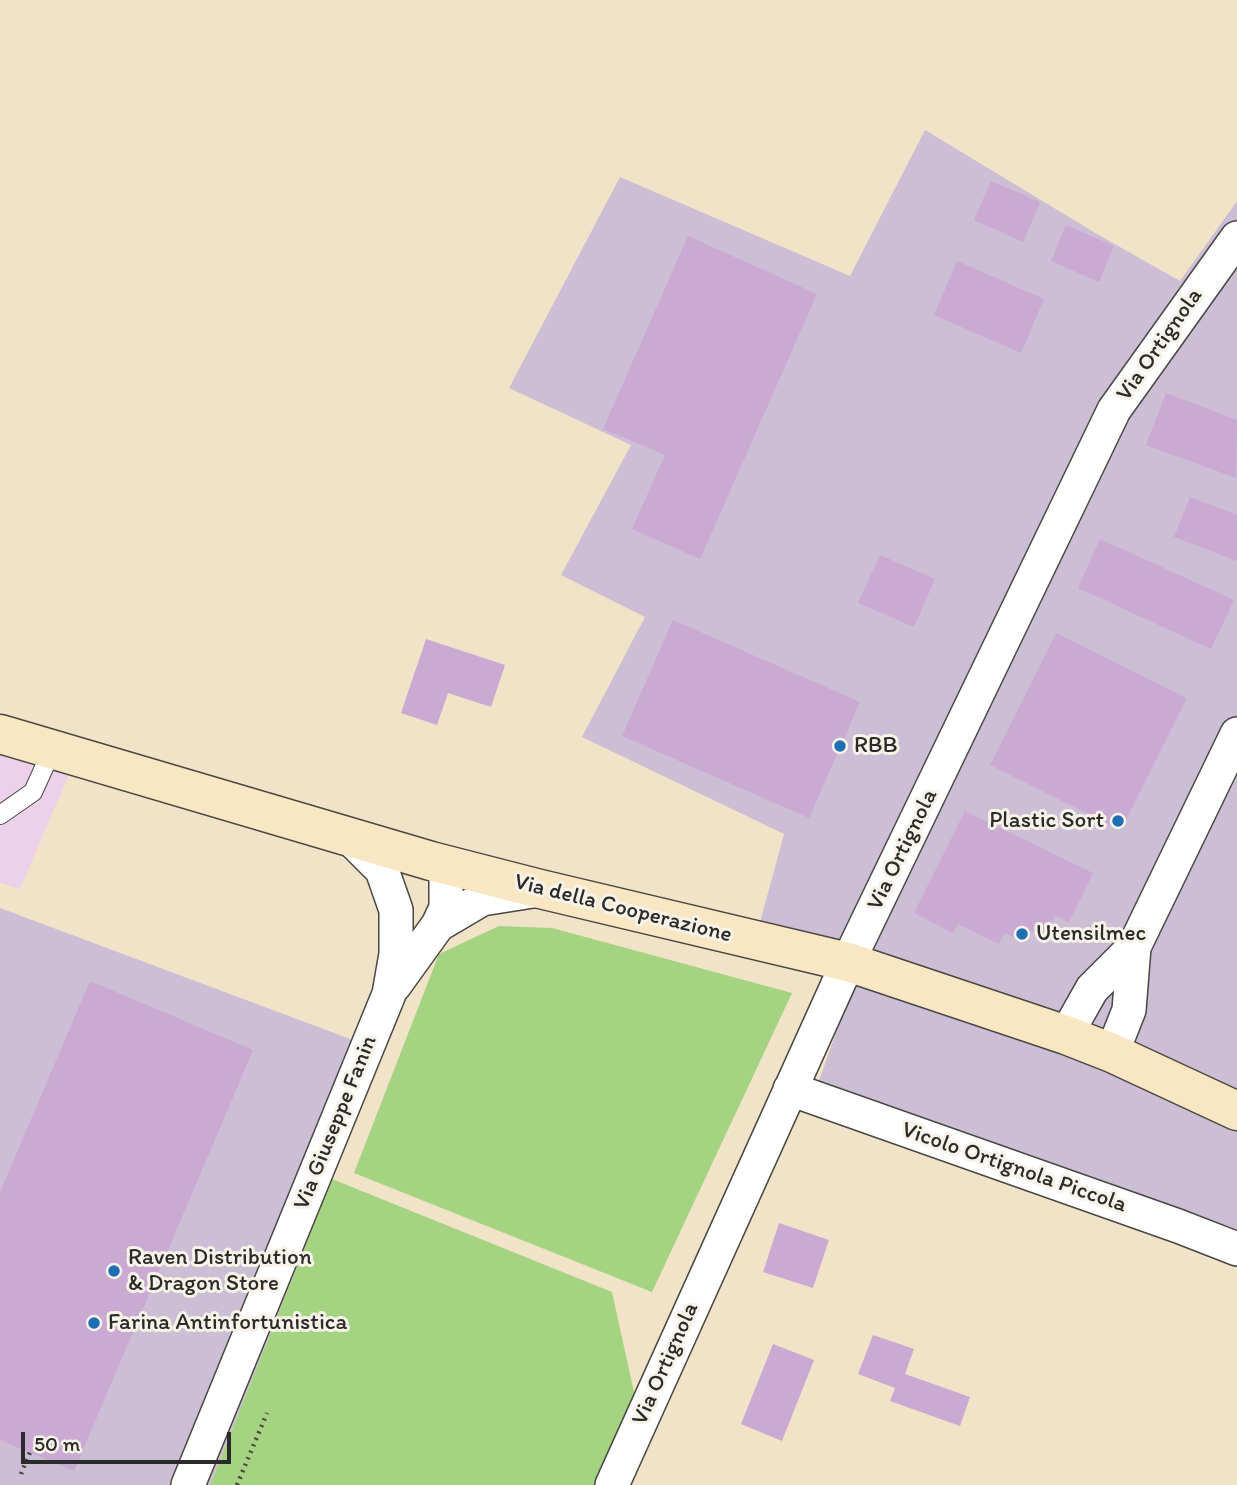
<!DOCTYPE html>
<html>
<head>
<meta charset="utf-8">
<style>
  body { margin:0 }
  #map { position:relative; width:1237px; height:1485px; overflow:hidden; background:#f1e3c7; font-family:Itim,sans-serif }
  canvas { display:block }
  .scale { position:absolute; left:21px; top:1432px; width:210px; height:32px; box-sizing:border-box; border:4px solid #2b2b2b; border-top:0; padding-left:9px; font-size:21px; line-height:24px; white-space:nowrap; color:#2b2b2b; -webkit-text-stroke:5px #f7f3e8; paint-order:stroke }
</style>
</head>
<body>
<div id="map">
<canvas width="1237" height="1485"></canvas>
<div class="scale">50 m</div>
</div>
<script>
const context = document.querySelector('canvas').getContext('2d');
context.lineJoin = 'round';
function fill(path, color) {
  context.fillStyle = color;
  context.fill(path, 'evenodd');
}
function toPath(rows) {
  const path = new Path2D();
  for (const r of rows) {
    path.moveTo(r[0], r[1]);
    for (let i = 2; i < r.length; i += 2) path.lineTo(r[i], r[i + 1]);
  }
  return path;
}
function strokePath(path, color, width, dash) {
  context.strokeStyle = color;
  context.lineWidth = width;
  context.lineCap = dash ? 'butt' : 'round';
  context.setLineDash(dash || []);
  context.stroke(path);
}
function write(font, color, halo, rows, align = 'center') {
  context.font = font + ' Itim,sans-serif';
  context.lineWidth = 6;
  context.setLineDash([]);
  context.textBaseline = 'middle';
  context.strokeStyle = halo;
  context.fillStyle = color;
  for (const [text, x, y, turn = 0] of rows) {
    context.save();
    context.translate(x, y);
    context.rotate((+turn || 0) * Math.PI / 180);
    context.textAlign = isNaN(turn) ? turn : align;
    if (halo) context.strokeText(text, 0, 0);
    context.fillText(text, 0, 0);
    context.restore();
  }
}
fill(toPath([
  [0,754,69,774,20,889,0,883]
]), '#edd0e9');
fill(toPath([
  [925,130,1097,234,1180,281,1237,201,1237,1267,899,1139,812,1100,856,977,753,948,784,834,582,737,645,617,561,575,631,445,509,388,620,177,850,276],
  [0,908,377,1049,332,1179,210,1485,0,1485]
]), '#ccbed4');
fill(toPath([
  [499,926,552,928,792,993,652,1292,354,1173,439,954],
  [332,1179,612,1292,639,1415,608,1485,210,1485]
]), '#a4d381');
fill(toPath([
  [991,181,1040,202,1023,242,974,220],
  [1066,225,1114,246,1099,282,1051,261],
  [688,236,817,294,700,559,632,529,665,455,603,429],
  [957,261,1044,299,1021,353,934,315],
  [1166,393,1237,420,1236,478,1146,445],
  [1190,497,1237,515,1237,561,1174,537],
  [1100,539,1234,600,1211,649,1078,588],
  [880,555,935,579,914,627,858,603],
  [673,620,860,702,809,818,622,736],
  [1056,633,1187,698,1121,830,990,765],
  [426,639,505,665,491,707,448,693,437,725,401,713],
  [965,811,1093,873,1069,922,1055,916,1045,937,1031,930,1025,943,1005,933,999,944,958,924,953,933,914,913],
  [90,981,253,1050,74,1471,0,1440,0,1192],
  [779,1223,829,1240,813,1288,763,1272],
  [873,1335,914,1349,905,1374,970,1397,960,1426,890,1401,895,1388,858,1374],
  [773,1344,814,1360,782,1441,741,1424]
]), '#caaad2');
const lane = toPath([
  [0,815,33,792,53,748]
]);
const street = toPath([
  [438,925,446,908,446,864],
  [394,986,438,925,482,899,539,890],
  [1066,1035,1092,989,1134,947,1237,734],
  [1112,1053,1129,1010,1134,947],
  [790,1089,1178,1226,1237,1249],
  [188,1485,389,994,396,954,396,910,382,870,350,838],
  [612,1485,848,962,1114,410,1237,238]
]);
const secondary = toPath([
  [0,734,431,861,540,889,848,962,1066,1035,1112,1053,1237,1111]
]);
strokePath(lane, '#494742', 20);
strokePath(street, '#494742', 36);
strokePath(secondary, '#494742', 41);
strokePath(toPath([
  [21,1474,30,1452],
  [237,1485,267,1413]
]), '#494742', 4.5, [2, 5]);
strokePath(lane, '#fff', 18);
strokePath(street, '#fff', 33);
strokePath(secondary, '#f9e7c3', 38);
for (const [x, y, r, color] of [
  [840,746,7,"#1f6fb2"],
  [1118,821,7,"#1f6fb2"],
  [1022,934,7,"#1f6fb2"],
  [114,1271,7,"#1f6fb2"],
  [94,1323,7,"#1f6fb2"]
]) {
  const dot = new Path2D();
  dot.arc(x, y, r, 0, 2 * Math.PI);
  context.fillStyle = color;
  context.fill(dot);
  strokePath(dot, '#f7f3e8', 2.5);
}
write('23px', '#2b2b2b', '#f7f3e8', [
  ["Via Ortignola",1160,345,-55],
  ["Via Ortignola",903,850,-64],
  ["Via della Cooperazione",623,909,14],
  ["Via Giuseppe Fanin",336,1123,-68],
  ["Vicolo Ortignola Piccola",1014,1168,19],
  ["Via Ortignola",666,1364,-66]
]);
write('23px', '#2b2b2b', '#f7f3e8', [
  ["RBB",854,746],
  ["Plastic Sort",1104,821,"right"],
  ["Utensilmec",1036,934],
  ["Raven Distribution",128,1258],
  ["& Dragon Store",128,1284],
  ["Farina Antinfortunistica",108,1323]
], 'left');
</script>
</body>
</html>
